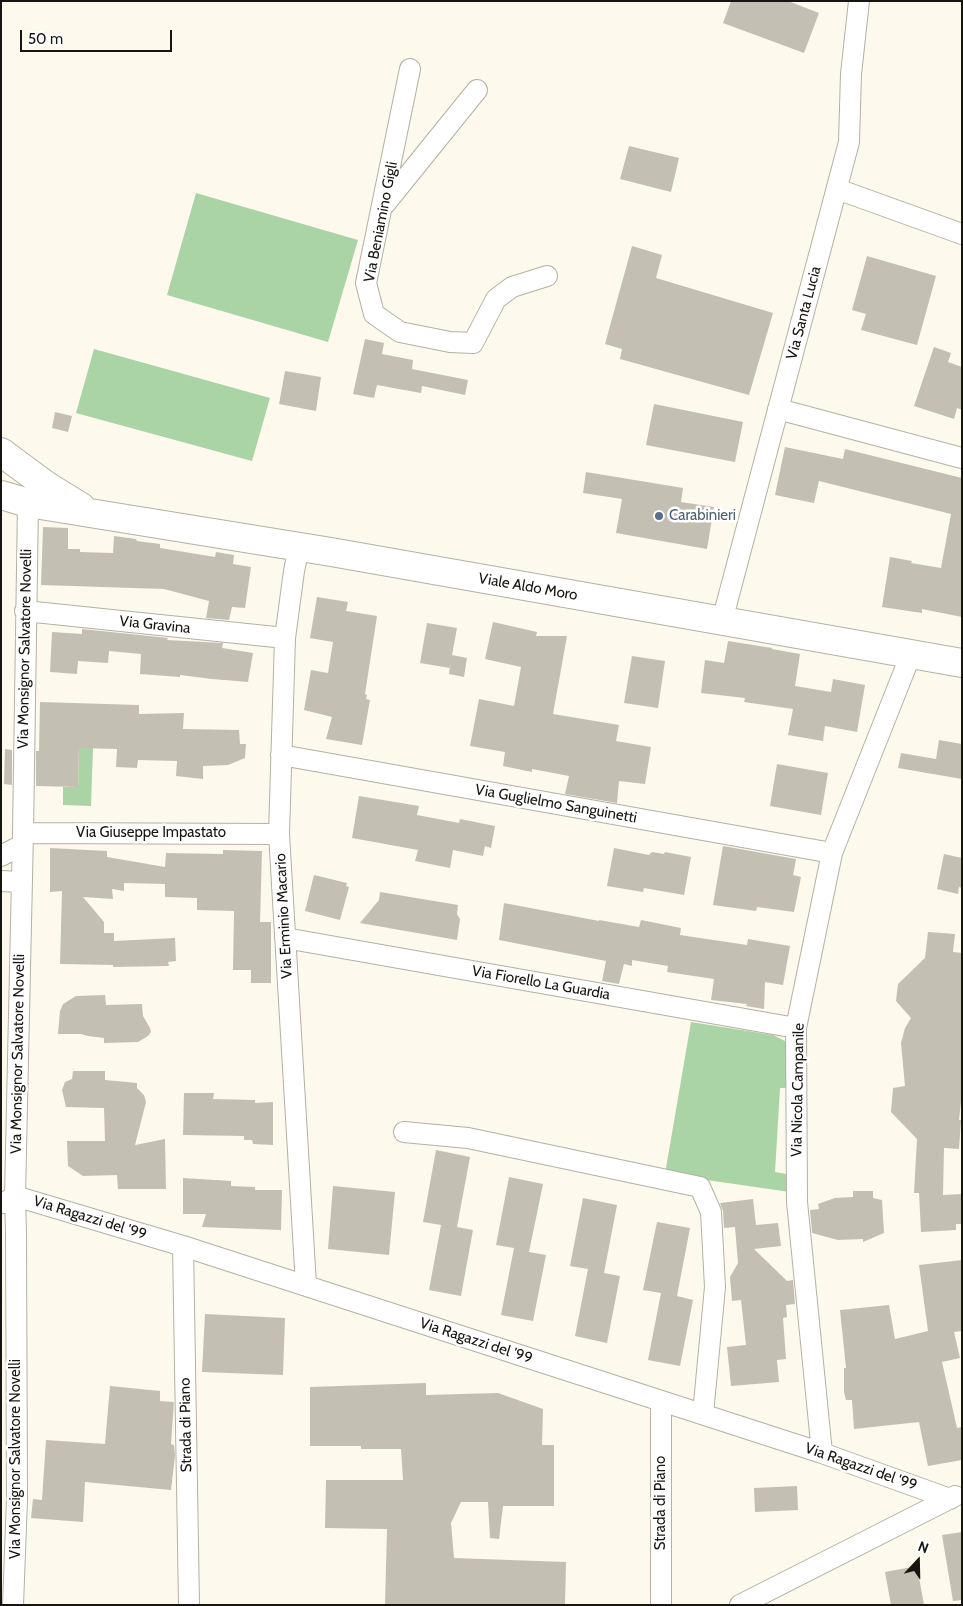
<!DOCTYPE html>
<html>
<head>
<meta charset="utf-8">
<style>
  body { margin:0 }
  #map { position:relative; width:963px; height:1606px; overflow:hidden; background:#fef9ed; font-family:Cabin,sans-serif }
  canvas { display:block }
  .frame { position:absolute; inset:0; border:2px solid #171511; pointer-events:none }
  .north { position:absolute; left:893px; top:1536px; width:50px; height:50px; -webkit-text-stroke:4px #fff; paint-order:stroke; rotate:21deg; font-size:14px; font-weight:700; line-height:20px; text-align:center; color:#171511 }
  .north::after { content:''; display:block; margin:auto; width:18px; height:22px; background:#171511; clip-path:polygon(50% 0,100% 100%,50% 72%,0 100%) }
  .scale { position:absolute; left:20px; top:30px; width:152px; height:22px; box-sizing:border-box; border:2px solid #171511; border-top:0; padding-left:6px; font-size:15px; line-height:18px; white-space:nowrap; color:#171511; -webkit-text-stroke:4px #fff; paint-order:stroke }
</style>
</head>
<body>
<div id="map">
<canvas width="963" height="1606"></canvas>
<div class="frame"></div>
<div class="north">N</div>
<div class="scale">50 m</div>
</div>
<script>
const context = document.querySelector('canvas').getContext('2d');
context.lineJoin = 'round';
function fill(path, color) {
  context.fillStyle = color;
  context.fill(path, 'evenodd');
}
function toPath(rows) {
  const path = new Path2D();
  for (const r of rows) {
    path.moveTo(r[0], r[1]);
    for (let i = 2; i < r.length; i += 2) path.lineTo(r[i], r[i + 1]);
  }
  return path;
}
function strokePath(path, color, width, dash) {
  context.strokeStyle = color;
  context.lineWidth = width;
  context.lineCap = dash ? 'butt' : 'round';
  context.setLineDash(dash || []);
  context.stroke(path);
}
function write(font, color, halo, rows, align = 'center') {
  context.font = font + ' Cabin,sans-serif';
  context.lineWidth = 5;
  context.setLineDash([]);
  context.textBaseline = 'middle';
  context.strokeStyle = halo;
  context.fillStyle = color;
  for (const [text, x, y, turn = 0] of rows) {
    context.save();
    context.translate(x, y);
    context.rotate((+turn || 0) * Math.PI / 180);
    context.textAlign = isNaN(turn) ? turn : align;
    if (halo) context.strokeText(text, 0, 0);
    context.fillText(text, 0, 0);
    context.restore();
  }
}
fill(toPath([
  [196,193,358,240,328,342,167,295],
  [94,349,270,398,252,461,76,413],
  [79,748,93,748,91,806,63,805,63,787,78,787],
  [691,1022,773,1035,785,1041,790,1051,791,1088,780,1088,775,1172,792,1175,790,1192,665,1174]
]), '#aad4a6');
fill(toPath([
  [731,1,788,1,819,13,804,53,723,23],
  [629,146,679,158,671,192,620,179],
  [632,246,662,255,656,278,773,313,749,395,620,359,622,349,605,344],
  [867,256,936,276,917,345,861,330,866,314,852,310],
  [365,339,384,343,382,354,413,360,412,369,468,380,465,395,422,386,421,393,377,385,374,398,353,394],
  [934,347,951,353,948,362,962,367,962,410,957,408,954,419,914,406],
  [285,371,321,377,316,411,279,404],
  [654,404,743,422,735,462,646,445],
  [55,412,72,416,68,432,52,428],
  [785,447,843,459,845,449,962,478,962,617,922,609,922,613,882,607,890,557,912,561,911,563,941,568,951,514,819,481,814,503,775,495],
  [586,472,683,488,681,502,714,507,707,549,616,533,622,499,583,493],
  [43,527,68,528,68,549,80,549,80,552,113,553,114,536,136,539,137,541,160,544,160,548,215,557,216,552,234,555,233,564,251,567,245,608,232,607,229,620,206,618,209,601,164,589,41,585],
  [317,597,348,602,346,611,377,616,365,694,367,695,366,699,370,700,362,745,326,739,332,717,304,710,311,670,328,673,333,642,310,638],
  [493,622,537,632,536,636,567,636,553,714,619,725,616,741,651,747,645,784,619,781,617,803,565,794,569,776,532,769,532,772,503,766,505,752,470,746,479,699,514,706,521,667,485,659],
  [427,623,457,628,452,655,467,658,464,677,449,674,451,659,450,668,420,663],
  [82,629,168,638,167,640,223,643,222,648,253,653,248,682,212,679,180,675,180,677,140,674,141,654,109,651,108,663,78,661,77,674,50,672,52,632,82,634],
  [728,641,772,648,772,649,800,654,795,686,831,692,833,679,865,685,857,732,825,726,823,741,788,735,793,709,744,702,745,698,701,693,705,660,724,663],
  [632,656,665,661,658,708,624,703],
  [40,702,139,705,139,714,184,713,183,729,239,730,240,744,246,744,245,758,228,765,203,766,203,779,176,776,177,761,138,760,137,768,116,767,117,749,79,748,78,787,36,786,36,751,39,751],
  [939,740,962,744,962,779,898,768,901,753,936,759],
  [5,749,12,750,12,785,4,784],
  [777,764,828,773,821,815,770,806],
  [359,796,419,806,417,815,459,823,460,819,495,826,491,848,485,846,483,856,453,850,450,868,415,861,418,850,352,838],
  [723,846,796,859,793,875,801,877,794,912,757,907,756,911,713,905],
  [50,848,107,851,107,857,165,867,166,853,223,854,223,850,262,851,260,922,271,922,271,983,251,983,251,970,233,970,234,911,197,910,197,898,165,897,165,884,124,883,124,891,112,889,113,899,83,897,104,922,104,933,114,933,114,941,175,938,176,961,168,962,169,966,113,967,113,965,60,964,62,891,50,892],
  [614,848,649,855,652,852,664,854,665,852,691,857,684,895,644,888,643,892,607,886],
  [944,854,962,858,962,888,959,887,958,894,937,889],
  [314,875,347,883,346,886,349,887,340,920,305,911],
  [380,892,458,905,457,914,460,919,457,940,360,923,379,900],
  [504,903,599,921,599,920,639,927,641,920,681,928,680,935,747,945,748,939,790,946,783,985,765,982,764,1009,746,1006,747,1004,711,1000,714,979,667,972,668,966,632,960,632,966,624,964,619,984,602,981,606,961,499,940],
  [928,932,955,934,953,952,962,953,962,1092,959,1120,961,1120,959,1149,944,1148,943,1195,962,1194,962,1224,956,1224,956,1230,921,1232,919,1193,914,1193,917,1139,891,1112,893,1088,905,1086,901,1043,905,1028,911,1018,896,1001,898,984,925,958],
  [105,995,106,1005,142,1004,143,1016,150,1028,151,1032,148,1036,138,1042,104,1043,104,1038,88,1036,81,1034,58,1034,60,1011,63,1004,76,996],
  [73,1071,105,1071,105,1080,137,1083,137,1088,144,1095,146,1102,135,1145,165,1139,166,1189,118,1189,117,1175,83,1176,68,1166,67,1141,105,1141,104,1108,66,1107,62,1090,65,1082,72,1079],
  [184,1093,214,1093,213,1099,255,1100,255,1103,273,1102,273,1145,253,1144,252,1140,244,1140,244,1136,183,1135],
  [436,1150,470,1157,457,1227,473,1230,461,1296,429,1290,441,1225,423,1222],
  [509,1177,543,1184,529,1252,546,1255,533,1321,501,1315,514,1248,496,1245],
  [183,1178,231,1181,231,1186,255,1187,255,1190,282,1190,281,1230,202,1227,206,1214,183,1214],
  [333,1186,395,1192,389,1255,328,1249],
  [853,1191,873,1191,873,1198,882,1200,884,1233,863,1242,863,1239,838,1240,812,1233,810,1210,819,1209,818,1204,835,1198,853,1197],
  [583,1198,617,1205,604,1273,620,1276,607,1343,575,1336,588,1269,570,1266],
  [753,1199,756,1225,778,1223,781,1246,754,1249,787,1281,793,1280,795,1304,786,1305,787,1317,783,1318,786,1359,777,1360,779,1382,731,1386,727,1347,746,1345,741,1300,732,1301,730,1277,738,1263,735,1227,724,1228,723,1211,720,1203],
  [657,1222,690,1228,677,1296,693,1300,680,1366,648,1360,661,1293,643,1290],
  [962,1260,962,1331,954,1332,960,1358,942,1362,957,1428,962,1427,962,1460,928,1466,919,1422,854,1429,852,1400,846,1400,844,1392,844,1368,846,1368,840,1310,889,1305,895,1339,928,1331,919,1265],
  [205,1314,285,1318,283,1375,202,1372],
  [426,1383,426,1395,498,1393,543,1409,542,1445,554,1445,554,1506,503,1506,499,1539,490,1538,488,1502,461,1502,451,1523,454,1558,566,1562,565,1605,385,1605,387,1529,325,1528,326,1480,403,1480,401,1449,361,1449,361,1446,310,1446,310,1387],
  [110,1386,160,1391,160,1401,174,1402,171,1444,174,1445,175,1456,171,1490,85,1482,83,1522,31,1518,33,1499,42,1500,46,1440,105,1444],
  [797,1486,798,1510,755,1512,754,1488],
  [962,1532,962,1600,953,1601,942,1535],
  [917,1566,924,1605,891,1605,885,1572]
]), '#c4bfb3');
const minor = toPath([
  [410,69,366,283,374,314,400,332,450,342,473,343,496,299,512,287,547,276],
  [837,189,962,234],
  [385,204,477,90],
  [778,409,962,458],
  [299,547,294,571,285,638,279,834,306,1285],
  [25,611,285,638],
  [722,621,849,142,851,74,859,1],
  [281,755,832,853],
  [23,833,279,834],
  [1,856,22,845],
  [1,881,21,882],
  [285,938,796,1028],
  [404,1132,468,1138,700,1187,711,1212,715,1287,703,1414],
  [4,1203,15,1196,183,1246,822,1453,950,1499],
  [183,1246,189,1605],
  [822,1453,797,1202,796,1028,832,853,911,654],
  [13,1605,17,1499,16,1233,15,1196,23,833,28,503],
  [661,1605,661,1401],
  [740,1605,955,1496]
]);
const secondary = toPath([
  [1,452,47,486,81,507],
  [1,495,28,503,331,552,962,663]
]);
strokePath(minor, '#b5b0a4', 22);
strokePath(secondary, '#b5b0a4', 30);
strokePath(minor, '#fff', 20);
strokePath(secondary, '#fff', 28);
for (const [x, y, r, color] of [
  [659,516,5,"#5c6f8a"]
]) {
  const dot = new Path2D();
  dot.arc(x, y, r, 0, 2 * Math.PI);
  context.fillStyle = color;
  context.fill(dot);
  strokePath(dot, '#fff', 2);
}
write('15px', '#171511', '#fff', [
  ["Via Beniamino Gigli",381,222,-79],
  ["Via Santa Lucia",804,313,-75],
  ["Viale Aldo Moro",528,587,10],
  ["Via Gravina",155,625,6],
  ["Via Monsignor Salvatore Novelli",25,649,-89],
  ["Via Guglielmo Sanguinetti",556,804,10],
  ["Via Giuseppe Impastato",151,833],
  ["Via Erminio Macario",284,916,-93],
  ["Via Fiorello La Guardia",541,983,10],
  ["Via Monsignor Salvatore Novelli",18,1054,-89],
  ["Via Nicola Campanile",798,1090,-89],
  ["Via Ragazzi del '99",90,1218,17],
  ["Via Ragazzi del '99",476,1341,18],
  ["Strada di Piano",186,1425,-91],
  ["Via Monsignor Salvatore Novelli",16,1459,-90],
  ["Via Ragazzi del '99",861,1467,19],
  ["Strada di Piano",661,1503,-90]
]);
write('15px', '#4e5e75', '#fff', [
  ["Carabinieri",669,516]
], 'left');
</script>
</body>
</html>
